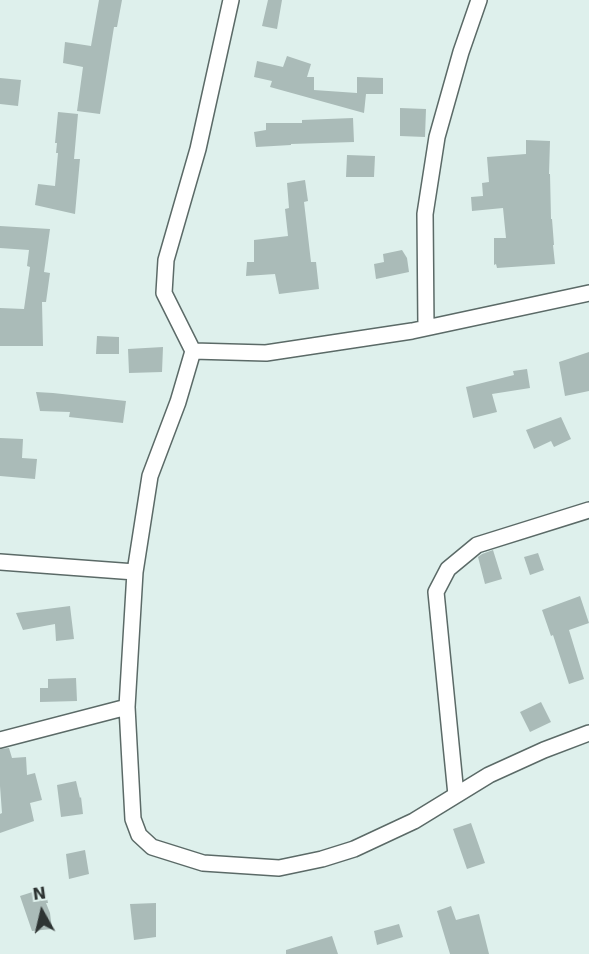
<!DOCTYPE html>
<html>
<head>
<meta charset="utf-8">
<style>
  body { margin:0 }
  #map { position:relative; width:589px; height:954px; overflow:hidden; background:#def0ec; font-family:"DejaVu Sans",sans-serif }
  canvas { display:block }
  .north { position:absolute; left:12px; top:882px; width:60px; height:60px; -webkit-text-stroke:4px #def0ec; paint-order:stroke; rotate:352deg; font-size:16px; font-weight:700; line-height:24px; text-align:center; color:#2e3433 }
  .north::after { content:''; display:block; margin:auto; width:21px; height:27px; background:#2e3433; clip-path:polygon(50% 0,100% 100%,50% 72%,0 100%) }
</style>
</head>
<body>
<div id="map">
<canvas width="589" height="954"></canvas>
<div class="north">N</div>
</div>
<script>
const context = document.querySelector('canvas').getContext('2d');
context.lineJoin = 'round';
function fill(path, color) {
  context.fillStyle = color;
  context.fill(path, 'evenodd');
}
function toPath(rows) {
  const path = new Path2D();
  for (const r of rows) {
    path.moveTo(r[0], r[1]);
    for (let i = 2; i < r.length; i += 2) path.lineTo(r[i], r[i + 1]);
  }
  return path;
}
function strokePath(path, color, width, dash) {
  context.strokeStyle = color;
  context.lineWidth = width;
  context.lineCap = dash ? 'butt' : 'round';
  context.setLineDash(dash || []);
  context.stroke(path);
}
fill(toPath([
  [99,0,122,0,117,27,114,27,100,114,77,111,83,67,63,63,65,42,91,46],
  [268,0,282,0,277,29,262,26],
  [287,56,311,64,307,77,314,77,314,90,357,93,357,77,383,78,383,94,366,94,364,113,270,87,272,81,254,77,257,61,283,67],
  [0,78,21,80,18,106,0,104],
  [400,108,426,109,425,137,400,136],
  [58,112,78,114,74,159,80,159,75,214,35,205,38,184,55,186,58,153,56,153,57,143,55,143],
  [353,118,354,142,291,144,291,145,256,147,254,132,266,130,266,123,302,123,302,120],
  [526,140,550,141,549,174,550,174,551,219,552,219,554,245,553,245,555,264,497,268,496,264,494,265,494,238,506,238,503,208,472,211,471,197,483,196,482,183,489,182,487,157,526,154],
  [347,155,375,156,374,177,346,177],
  [305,180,308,201,304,202,311,262,316,262,319,289,279,294,275,274,246,276,247,262,254,262,254,240,288,236,285,209,289,208,287,183],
  [0,226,50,229,44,272,50,273,46,302,42,302,43,346,0,346,0,308,24,309,30,267,27,266,29,250,0,248],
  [402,250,407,258,409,272,376,279,374,264,384,262,383,254],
  [97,336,119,337,119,354,96,354],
  [163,347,162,372,129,373,128,349],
  [589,352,589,391,565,396,559,362],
  [527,369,530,388,492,394,497,412,473,418,466,387,514,375,513,371],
  [36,392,53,393,126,401,123,423,69,417,70,412,40,411],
  [561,417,571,439,554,447,551,441,534,449,526,430],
  [0,438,23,439,22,458,37,459,35,479,0,476],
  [493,550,502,579,485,584,478,557,482,554],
  [538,553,544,570,530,575,524,557],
  [580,596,589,623,569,630,584,679,569,684,553,635,551,636,542,610],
  [70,606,74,639,56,641,55,624,23,630,16,613],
  [76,678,77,701,40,702,40,688,48,688,48,679],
  [541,702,551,722,530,732,520,712],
  [9,748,12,758,26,757,27,775,35,773,42,800,30,803,34,821,0,833,0,814,2,813,0,786,0,749],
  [76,781,80,798,81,797,83,814,61,817,57,785],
  [471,823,485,863,467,869,453,829],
  [85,850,89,874,69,879,66,854],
  [45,888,48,903,46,903,50,913,52,929,32,931,20,896],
  [156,903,156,937,134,940,130,904],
  [451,906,456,920,479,914,489,954,450,954,437,911],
  [399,924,403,937,377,945,374,931],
  [332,936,338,954,286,954,286,950]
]), '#aabbb8');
const street = toPath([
  [231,0,198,149,166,260,164,293,193,351,178,402,150,476,135,572,127,707,133,819,139,835,152,847,203,863,279,868,322,859,354,849,414,821,489,775,544,750,589,733],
  [426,328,425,214,437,137,461,52,479,0],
  [193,351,266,353,412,331,589,293],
  [0,562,135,572],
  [0,740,127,707],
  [456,795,436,592,448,569,477,545,589,510]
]);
strokePath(street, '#5b6a67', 18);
strokePath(street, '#fff', 15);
</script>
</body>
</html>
